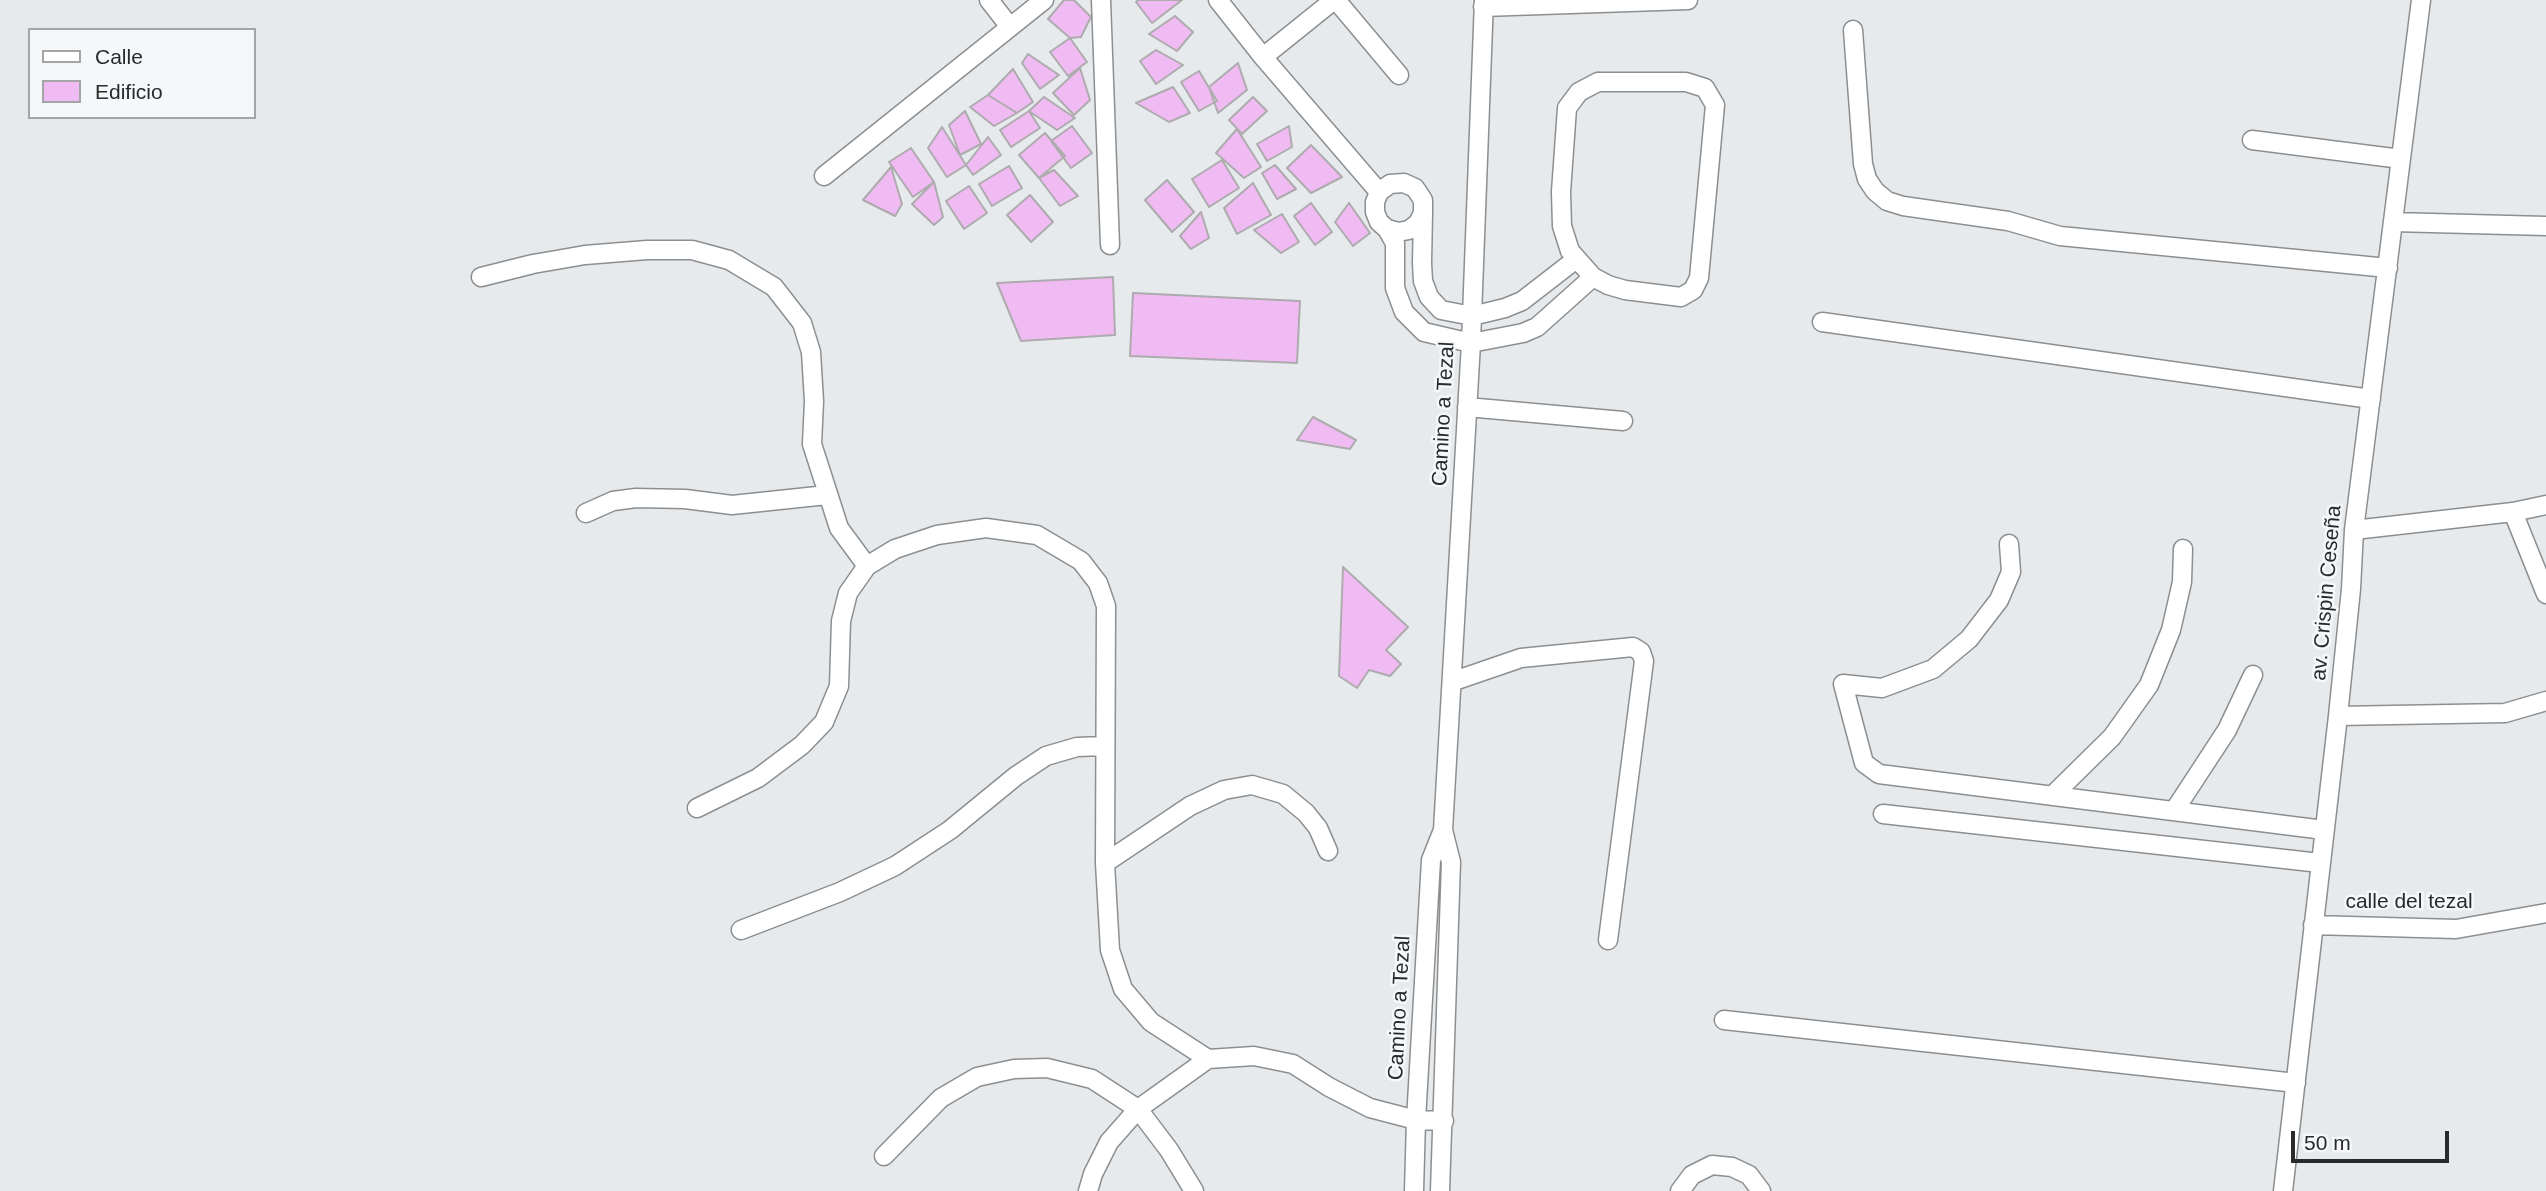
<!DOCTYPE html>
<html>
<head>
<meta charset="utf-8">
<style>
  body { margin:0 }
  #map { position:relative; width:2546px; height:1191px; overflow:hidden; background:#e7eaec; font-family:Helvetica,sans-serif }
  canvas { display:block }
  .legend { position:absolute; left:28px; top:28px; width:228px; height:91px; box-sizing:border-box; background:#f5f7f9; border:2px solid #a3a5a7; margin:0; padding:9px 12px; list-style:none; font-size:21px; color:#292a2b }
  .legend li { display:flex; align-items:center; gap:14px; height:35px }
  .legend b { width:35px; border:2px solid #a3a5a7 }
  .scale { position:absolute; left:2291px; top:1131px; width:158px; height:32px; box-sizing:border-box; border:4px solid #292a2b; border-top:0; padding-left:9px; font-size:21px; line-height:24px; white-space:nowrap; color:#292a2b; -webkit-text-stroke:5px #f5f7f9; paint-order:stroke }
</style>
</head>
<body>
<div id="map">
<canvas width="2546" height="1191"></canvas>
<ul class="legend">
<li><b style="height:9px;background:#fff"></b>Calle</li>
<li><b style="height:19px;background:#f0bbf3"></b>Edificio</li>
</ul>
<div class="scale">50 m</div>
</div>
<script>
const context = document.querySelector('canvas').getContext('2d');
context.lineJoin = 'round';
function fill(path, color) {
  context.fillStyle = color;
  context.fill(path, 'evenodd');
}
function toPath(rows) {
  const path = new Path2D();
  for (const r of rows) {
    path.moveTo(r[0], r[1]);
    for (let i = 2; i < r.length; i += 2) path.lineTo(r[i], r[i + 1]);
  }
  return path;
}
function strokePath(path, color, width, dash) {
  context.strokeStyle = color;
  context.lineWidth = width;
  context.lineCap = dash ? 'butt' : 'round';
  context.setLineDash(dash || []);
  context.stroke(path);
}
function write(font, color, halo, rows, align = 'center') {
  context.font = font + ' Helvetica,sans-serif';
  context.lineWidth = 5;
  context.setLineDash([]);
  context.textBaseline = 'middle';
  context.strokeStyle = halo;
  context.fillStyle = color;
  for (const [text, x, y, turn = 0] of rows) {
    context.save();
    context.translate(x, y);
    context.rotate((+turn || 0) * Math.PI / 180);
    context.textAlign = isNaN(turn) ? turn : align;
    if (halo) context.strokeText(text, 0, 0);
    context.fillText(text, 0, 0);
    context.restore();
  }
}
const building = toPath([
  [1064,0,1074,0,1091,17,1081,37,1070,38,1048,19,1064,0],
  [1138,0,1182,0,1152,23,1136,2,1138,0],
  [1175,16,1193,32,1177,51,1149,34,1175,16],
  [1070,38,1087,62,1068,76,1050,52,1070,38],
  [1156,50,1183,65,1156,84,1140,61,1156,50],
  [1028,54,1059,75,1040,89,1022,63,1028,54],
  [1238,63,1247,90,1218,113,1209,87,1238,63],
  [1080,68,1090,100,1074,115,1053,93,1080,68],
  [1013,69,1033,102,1017,113,988,95,1013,69],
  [1199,71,1217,101,1199,111,1181,82,1199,71],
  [1173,87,1190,113,1169,122,1136,103,1173,87],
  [988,95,1017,113,994,126,970,107,988,95],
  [1044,97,1075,118,1057,130,1029,111,1044,97],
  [1253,97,1267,111,1242,134,1229,120,1253,97],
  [965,111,981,144,960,155,949,125,965,111],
  [1029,111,1040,128,1011,147,1000,130,1029,111],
  [1072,126,1092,153,1071,168,1051,141,1072,126],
  [1289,126,1292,147,1267,161,1257,144,1289,126],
  [942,127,966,165,947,177,928,148,942,127],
  [1237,129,1261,167,1244,178,1216,153,1237,129],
  [1045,133,1065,156,1039,178,1019,155,1045,133],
  [988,137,1001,155,973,175,966,165,988,137],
  [1311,145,1342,177,1311,193,1287,168,1311,145],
  [911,148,934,182,913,197,889,162,911,148],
  [1222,160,1239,188,1209,207,1192,179,1222,160],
  [1275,165,1296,189,1277,199,1262,173,1275,165],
  [1009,166,1022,188,992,206,979,184,1009,166],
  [891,167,902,204,895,216,863,200,891,167],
  [1054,170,1078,196,1060,206,1039,178,1054,170],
  [1167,180,1194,212,1172,232,1145,200,1167,180],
  [934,182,943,217,934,225,912,204,934,182],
  [1253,183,1271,215,1237,234,1224,208,1253,183],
  [969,186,987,213,964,229,946,201,969,186],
  [1030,195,1053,222,1031,242,1007,215,1030,195],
  [1311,203,1332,232,1315,245,1294,216,1311,203],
  [1349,203,1370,233,1353,246,1335,222,1349,203],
  [1201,212,1209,238,1191,249,1180,236,1201,212],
  [1282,214,1299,242,1281,253,1254,230,1282,214],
  [1113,277,1115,335,1021,341,997,283,1113,277],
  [1133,293,1300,301,1297,363,1130,356,1133,293],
  [1313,417,1356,440,1350,449,1297,440,1313,417],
  [1343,567,1408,627,1386,650,1401,664,1390,676,1369,670,1357,688,1339,676,1343,567]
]);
fill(building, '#f0bbf3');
strokePath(building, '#adabad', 2);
const minor = toPath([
  [989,0,1010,27],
  [1101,0,1110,245],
  [1218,0,1263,57,1379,192],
  [1336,0,1399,75],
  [1483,7,1688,0],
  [1853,30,1863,164,1867,179,1875,191,1887,201,1903,206,2008,221,2060,236,2388,268],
  [1263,57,1334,0],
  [1598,82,1686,82,1705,88,1715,105,1699,278,1693,290,1681,297,1625,290,1608,285,1593,277,1570,251,1562,226,1561,192,1567,108,1579,92,1598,82],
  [2252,140,2401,159],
  [824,176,1044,0],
  [1423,213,1418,223,1409,230,1398,232,1387,229,1379,222,1375,212,1375,202,1379,192,1390,184,1404,183,1415,188,1423,200,1423,213,1422,263,1423,281,1429,297,1441,310,1472,316,1505,308,1522,301,1575,260],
  [2393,222,2546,226],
  [1387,229,1395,243,1395,288,1404,312,1424,332,1471,343,1523,333,1537,327,1593,277],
  [481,277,533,264,585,255,647,250,692,250,729,260,774,287,802,323,811,352,814,401,812,444,839,528,867,566],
  [1822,322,2371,399],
  [1467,407,1623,421],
  [2513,512,2546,594],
  [586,513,613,501,636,498,685,499,732,505,827,495],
  [2354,530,2513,512,2546,505],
  [2009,544,2011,572,1999,600,1969,639,1933,669,1882,688,1843,684,1864,763,1879,774,2324,830],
  [1454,681,1521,658,1633,647,1641,652,1644,661,1608,940],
  [2338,716,2505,713,2546,701],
  [2052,796,2112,737,2149,685,2171,630,2182,582,2183,549],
  [697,808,758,778,802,745,824,722,839,686,841,621,848,593,867,566,895,549,937,535,986,528,1037,535,1081,561,1098,583,1106,606,1105,863,1110,950,1123,989,1151,1022,1208,1059,1254,1056,1293,1064,1329,1087,1370,1108,1416,1120,1444,1121],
  [2174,811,2227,730,2253,675],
  [1883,814,2320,863],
  [1105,863,1190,806,1224,790,1252,785,1283,794,1306,813,1318,828,1328,851],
  [2313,925,2456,929,2546,913],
  [741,930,840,892,895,866,950,830,1016,776,1046,756,1077,747,1104,746],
  [1724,1020,2296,1083],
  [884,1156,941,1098,977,1077,1014,1069,1047,1068,1092,1079,1138,1109,1169,1150,1194,1191],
  [1088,1191,1093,1174,1109,1142,1138,1109,1208,1059],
  [1414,1191,1416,1120,1431,860,1443,830],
  [1440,1191,1451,862,1443,830,1471,343,1484,0],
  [1680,1191,1692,1175,1712,1165,1732,1167,1749,1175,1761,1191],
  [2283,1191,2338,716,2351,589,2354,530,2421,0]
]);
strokePath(minor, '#8c8e90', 21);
strokePath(minor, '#fff', 18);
write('21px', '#292a2b', '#f5f7f9', [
  ["Camino a Tezal",1444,414,-87],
  ["av. Crispin Ceseña",2327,593,-85],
  ["calle del tezal",2409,902],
  ["Camino a Tezal",1400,1008,-87]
]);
</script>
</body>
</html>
